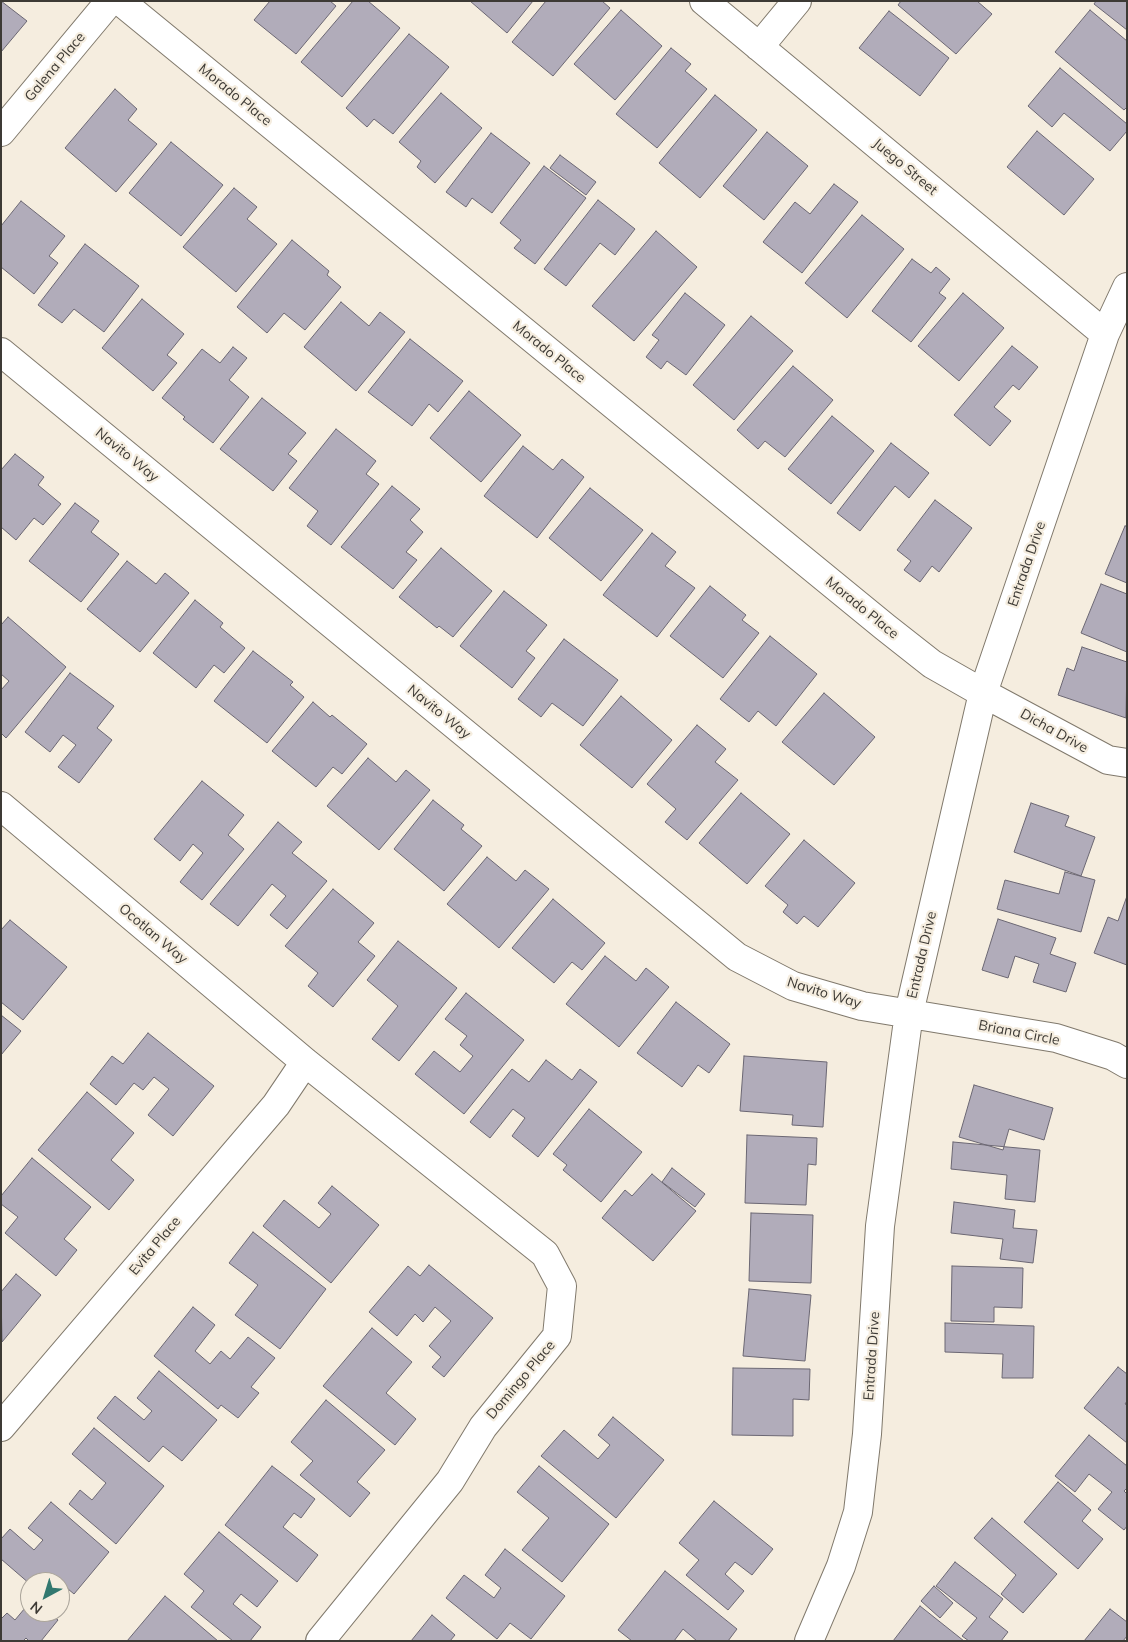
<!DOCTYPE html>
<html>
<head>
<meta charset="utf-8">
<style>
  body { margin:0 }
  #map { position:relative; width:1128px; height:1642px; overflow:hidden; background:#f5eddf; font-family:Mulish,sans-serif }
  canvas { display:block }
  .frame { position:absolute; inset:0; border:2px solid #3d3a35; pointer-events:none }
  .north { position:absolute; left:20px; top:1572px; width:50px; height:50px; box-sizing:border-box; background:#f5eddf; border:1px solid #aba59b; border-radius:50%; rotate:219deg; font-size:14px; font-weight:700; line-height:20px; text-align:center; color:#3d3a35 }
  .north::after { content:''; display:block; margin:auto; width:18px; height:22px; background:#32786f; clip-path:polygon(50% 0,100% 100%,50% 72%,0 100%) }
</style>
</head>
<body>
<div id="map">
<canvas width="1128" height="1642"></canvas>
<div class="frame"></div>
<div class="north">N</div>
</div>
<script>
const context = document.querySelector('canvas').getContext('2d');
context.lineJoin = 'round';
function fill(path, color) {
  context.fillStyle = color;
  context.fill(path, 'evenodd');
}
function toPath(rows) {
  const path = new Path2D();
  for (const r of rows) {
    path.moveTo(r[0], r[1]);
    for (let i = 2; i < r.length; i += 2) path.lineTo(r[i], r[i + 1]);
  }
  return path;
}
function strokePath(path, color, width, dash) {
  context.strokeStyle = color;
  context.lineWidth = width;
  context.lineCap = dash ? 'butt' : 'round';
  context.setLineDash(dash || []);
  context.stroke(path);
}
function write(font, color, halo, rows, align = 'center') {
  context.font = font + ' Mulish,sans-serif';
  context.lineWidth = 4.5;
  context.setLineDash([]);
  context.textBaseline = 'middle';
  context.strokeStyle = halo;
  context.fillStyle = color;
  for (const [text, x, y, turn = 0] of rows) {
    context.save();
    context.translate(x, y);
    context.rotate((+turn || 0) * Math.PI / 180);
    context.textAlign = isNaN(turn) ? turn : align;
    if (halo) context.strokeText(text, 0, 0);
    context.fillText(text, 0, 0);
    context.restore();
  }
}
const building = toPath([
  [1,1,27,21,1,52,1,1],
  [270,1,330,1,336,6,296,54,254,20,270,1],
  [353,1,368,1,400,28,342,97,301,62,353,1],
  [470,1,533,1,507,33,470,1],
  [546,1,602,1,610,8,553,76,512,42,546,1],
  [901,1,977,1,992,14,956,54,898,5,901,1],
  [1096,1,1127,1,1127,30,1094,4,1096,1],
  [621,10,662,46,615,100,574,64,621,10],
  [1090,10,1127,41,1127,107,1124,110,1055,52,1090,10],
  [889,11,949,58,920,96,859,48,889,11],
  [409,34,449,67,393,134,374,119,367,127,346,108,409,34],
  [671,48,691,64,685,71,707,89,657,148,616,114,671,48],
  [1060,68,1127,124,1127,131,1110,151,1064,113,1052,127,1028,106,1060,68],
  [115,89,137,109,128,120,157,144,116,192,65,148,115,89],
  [441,93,482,128,435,183,417,167,421,161,399,142,441,93],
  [715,95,757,130,700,198,659,163,715,95],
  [1037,131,1094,179,1064,215,1007,167,1037,131],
  [767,132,808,166,764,220,723,186,767,132],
  [491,133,530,163,492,213,472,198,466,207,446,192,491,133],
  [171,142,223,185,181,236,129,193,171,142],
  [560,155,596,182,586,195,550,168,560,155],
  [544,166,586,198,535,264,514,248,521,240,500,223,544,166],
  [834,184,858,202,802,273,763,242,795,202,810,214,834,184],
  [234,188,257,207,247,219,277,244,236,292,183,247,234,188],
  [598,200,635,229,615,255,600,243,566,286,544,269,598,200],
  [21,201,65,236,49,256,58,263,34,294,1,267,1,226,21,201],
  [862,215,904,249,847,318,805,283,862,215],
  [656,231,697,267,634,341,592,306,656,231],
  [292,240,329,271,327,275,341,287,305,330,284,313,267,333,237,307,292,240],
  [85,244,139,286,104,332,74,309,62,323,38,305,85,244],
  [912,259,931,273,936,267,950,279,939,293,946,298,911,342,872,311,912,259],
  [685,293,725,325,686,375,667,361,661,369,646,357,659,340,652,335,685,293],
  [963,293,1004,328,959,381,918,346,963,293],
  [142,299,184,334,167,355,177,363,153,391,102,348,142,299],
  [341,302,369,326,380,312,405,332,356,391,304,347,341,302],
  [751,316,793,351,734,420,693,385,751,316],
  [410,339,463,381,438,412,429,404,412,426,368,392,410,339],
  [1012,346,1038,367,1019,390,1013,385,994,407,1011,421,990,446,954,415,1012,346],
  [233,347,247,358,229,380,249,397,213,443,183,419,185,417,162,398,202,349,220,363,233,347],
  [793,366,833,400,785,457,765,441,758,449,737,430,793,366],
  [469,391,521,435,481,482,430,438,469,391],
  [262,398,306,433,288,454,297,461,273,491,220,449,262,398],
  [832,416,874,451,831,504,788,469,832,416],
  [336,429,376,461,366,474,379,484,331,545,307,526,318,511,289,488,336,429],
  [891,443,929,473,909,498,895,486,860,531,837,513,891,443],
  [523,446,553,470,562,459,584,477,537,538,484,496,523,446],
  [15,454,44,477,38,485,61,504,43,525,34,518,16,540,1,527,1,470,15,454],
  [392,486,420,509,410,520,423,532,406,552,417,560,393,589,341,547,392,486],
  [590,488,643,530,601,581,549,538,590,488],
  [935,500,972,528,939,572,932,566,920,582,904,570,911,561,897,550,935,500],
  [75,503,99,521,91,532,119,554,81,602,29,561,75,503],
  [1125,526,1127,526,1127,583,1105,574,1125,526],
  [652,533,676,552,665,566,695,588,657,637,603,595,652,533],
  [441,548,492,591,453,637,439,626,437,628,399,597,441,548],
  [127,561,156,584,165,573,189,593,140,652,87,609,127,561],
  [1101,584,1127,594,1127,652,1081,633,1101,584],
  [710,586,746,615,742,620,759,633,723,678,670,636,710,586],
  [504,591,547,625,526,651,535,658,512,688,460,646,504,591],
  [195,600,223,623,220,627,245,648,224,673,214,665,196,688,153,653,195,600],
  [8,617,66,667,6,738,1,733,1,690,9,681,1,674,1,625,8,617],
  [770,636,817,674,776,726,758,711,749,722,720,699,770,636],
  [564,639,618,680,583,726,552,703,541,717,518,699,564,639],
  [1082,647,1127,662,1126,718,1058,695,1067,668,1074,671,1082,647],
  [253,651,293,682,290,685,304,697,267,743,214,701,253,651],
  [70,673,114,706,97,728,112,740,79,783,58,767,76,745,63,735,50,752,25,732,70,673],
  [824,693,875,737,834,785,782,742,824,693],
  [621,696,672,740,632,788,580,745,621,696],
  [313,702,330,717,332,715,367,744,342,774,333,767,316,787,272,751,313,702],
  [697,725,726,749,715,762,738,780,687,840,665,822,676,809,647,784,697,725],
  [368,758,396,782,406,770,430,790,379,850,327,806,368,758],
  [202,781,244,815,228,835,244,849,202,900,180,882,203,853,193,844,180,861,154,839,202,781],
  [741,793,790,834,747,884,699,843,741,793],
  [433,800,464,825,461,829,482,846,444,891,394,849,433,800],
  [1031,803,1069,816,1065,826,1095,837,1081,876,1014,852,1031,803],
  [278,822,302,842,292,853,327,881,287,929,270,915,286,896,272,884,238,926,210,904,278,822],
  [804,840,855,883,818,927,804,916,797,924,783,912,788,905,765,886,804,840],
  [487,857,516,881,525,870,549,889,499,948,447,904,487,857],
  [1065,872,1095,880,1081,932,997,909,1005,880,1059,894,1065,872],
  [333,889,374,923,358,942,375,956,333,1007,308,986,318,973,285,946,333,889],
  [1127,896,1127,965,1094,953,1108,917,1118,921,1127,896],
  [553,899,605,943,582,970,572,962,554,983,512,948,553,899],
  [998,919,1056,938,1050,954,1076,963,1066,992,1033,982,1039,964,1015,956,1008,978,982,970,998,919],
  [10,920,67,967,23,1020,1,1002,1,930,10,920],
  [398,941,457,988,399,1061,372,1039,398,1006,367,980,398,941],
  [605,956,636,981,646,968,669,987,619,1047,566,1004,605,956],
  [466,993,524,1040,464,1114,415,1074,434,1051,460,1072,473,1056,460,1045,467,1036,445,1019,466,993],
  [676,1002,730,1044,709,1073,698,1065,682,1087,637,1053,676,1002],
  [1,1015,21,1031,1,1055,1,1015],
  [148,1033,214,1086,173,1136,148,1115,169,1089,154,1077,143,1090,134,1083,116,1105,90,1084,112,1056,123,1064,148,1033],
  [744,1056,827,1062,823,1127,792,1125,793,1115,740,1111,744,1056],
  [546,1060,572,1080,580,1069,597,1082,538,1157,512,1136,525,1118,513,1109,490,1138,470,1122,512,1069,529,1082,546,1060],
  [974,1085,1053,1108,1044,1140,1009,1129,1003,1150,959,1137,974,1085],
  [87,1092,134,1133,111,1160,134,1180,109,1210,38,1150,87,1092],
  [589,1109,642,1152,601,1202,563,1170,567,1165,553,1154,589,1109],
  [747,1135,817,1138,816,1165,808,1164,806,1205,745,1203,747,1135],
  [953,1142,1040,1150,1035,1202,1005,1199,1007,1175,951,1169,953,1142],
  [32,1158,91,1207,64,1239,77,1250,56,1276,5,1233,18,1217,1,1204,1,1196,32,1158],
  [672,1168,705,1194,695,1207,662,1182,672,1168],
  [652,1174,696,1211,653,1261,602,1218,625,1190,632,1196,652,1174],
  [332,1186,379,1225,331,1283,263,1226,284,1200,319,1228,331,1214,318,1203,332,1186],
  [954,1202,1015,1210,1013,1228,1037,1230,1033,1263,1000,1259,1003,1239,951,1233,954,1202],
  [751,1213,813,1215,811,1283,749,1281,751,1213],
  [253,1232,326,1289,280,1349,235,1315,258,1285,229,1263,253,1232],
  [429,1265,493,1318,444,1377,432,1367,441,1357,429,1346,451,1321,435,1307,423,1322,415,1314,397,1336,369,1312,408,1266,420,1276,429,1265],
  [952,1266,1023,1268,1022,1308,994,1307,994,1322,951,1321,952,1266],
  [16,1274,41,1295,2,1342,1,1292,16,1274],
  [749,1289,811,1295,805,1361,743,1356,749,1289],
  [193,1307,215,1325,195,1351,210,1364,221,1351,230,1359,248,1337,275,1358,251,1387,259,1393,238,1418,221,1405,218,1409,154,1356,193,1307],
  [945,1323,1034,1326,1033,1378,1002,1378,1003,1354,945,1352,945,1323],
  [372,1328,412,1362,386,1393,416,1419,395,1445,323,1386,372,1328],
  [1118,1367,1127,1374,1127,1401,1125,1404,1127,1405,1127,1443,1084,1408,1118,1367],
  [733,1368,810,1369,809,1400,793,1399,793,1436,732,1435,733,1368],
  [159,1371,217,1420,182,1461,163,1446,149,1462,97,1418,115,1396,144,1420,152,1411,137,1398,159,1371],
  [326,1400,385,1450,357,1482,370,1493,350,1517,300,1475,313,1461,291,1442,326,1400],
  [613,1417,664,1460,616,1518,541,1456,564,1430,598,1459,610,1445,598,1435,613,1417],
  [94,1428,164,1486,116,1544,69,1504,80,1490,92,1500,106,1483,72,1454,94,1428],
  [1089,1435,1127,1466,1127,1488,1124,1491,1127,1494,1127,1526,1124,1530,1098,1509,1112,1492,1089,1474,1075,1492,1055,1476,1089,1435],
  [272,1466,315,1499,301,1518,294,1513,283,1527,318,1555,297,1582,225,1525,272,1466],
  [539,1466,609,1524,562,1582,522,1550,549,1518,517,1492,539,1466],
  [1058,1482,1091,1510,1082,1521,1103,1539,1078,1569,1024,1522,1058,1482],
  [714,1501,773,1549,752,1575,735,1562,725,1574,744,1591,728,1610,686,1575,699,1560,679,1543,714,1501],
  [51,1502,109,1552,74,1594,55,1578,51,1582,30,1582,30,1584,1,1559,1,1539,10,1529,34,1550,43,1540,28,1528,51,1502],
  [992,1518,1057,1574,1023,1613,1001,1594,1016,1575,974,1538,992,1518],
  [219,1532,278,1581,257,1607,241,1594,233,1604,261,1627,250,1641,233,1641,191,1607,204,1591,184,1574,219,1532],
  [505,1549,565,1596,531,1639,510,1623,497,1639,446,1598,464,1575,494,1598,501,1588,485,1575,505,1549],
  [955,1562,1003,1599,989,1617,1008,1632,1001,1641,969,1641,962,1636,977,1618,936,1586,955,1562],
  [665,1571,737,1629,728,1641,697,1641,683,1629,674,1641,632,1641,618,1630,665,1571],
  [934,1586,953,1603,940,1618,921,1601,934,1586],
  [165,1596,218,1641,127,1641,165,1596],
  [30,1602,30,1612,48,1612,58,1620,41,1641,29,1641,26,1638,23,1641,1,1641,1,1619,7,1613,15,1620,30,1602],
  [920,1606,964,1641,893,1641,920,1606],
  [1110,1609,1127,1622,1127,1636,1123,1641,1084,1641,1110,1609],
  [432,1615,455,1635,450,1641,411,1641,432,1615]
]);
fill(building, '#b1acba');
strokePath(building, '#6b6773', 1);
const minor = toPath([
  [120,1,885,627,932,664,983,693,1108,760,1127,763],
  [704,1,1105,334],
  [759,47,797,1],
  [1,132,110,1],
  [1,352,737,957,793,986,862,1006,1056,1038,1113,1056,1127,1064],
  [1,806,305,1062,545,1254,562,1286,557,1336,483,1427,450,1481,320,1641],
  [1,1427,276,1105,305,1062],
  [809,1641,841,1566,858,1512,867,1434,880,1226,909,1013,983,693,1105,334,1127,287]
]);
strokePath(minor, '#80796c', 30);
strokePath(minor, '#fff', 28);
write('14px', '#3d3a35', '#f5eddf', [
  ["Galena Place",55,67,-50],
  ["Morado Place",235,95,39],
  ["Juego Street",905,167,40],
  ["Morado Place",549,352,39],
  ["Navito Way",127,455,39],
  ["Entrada Drive",1027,564,-71],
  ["Morado Place",862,608,39],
  ["Navito Way",439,712,39],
  ["Dicha Drive",1054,731,29],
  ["Ocotlan Way",153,934,40],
  ["Entrada Drive",922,955,-77],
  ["Navito Way",824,993,17],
  ["Briana Circle",1019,1033,11],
  ["Evita Place",155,1246,-50],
  ["Entrada Drive",872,1356,-86],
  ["Domingo Place",521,1380,-50]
]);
</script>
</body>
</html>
